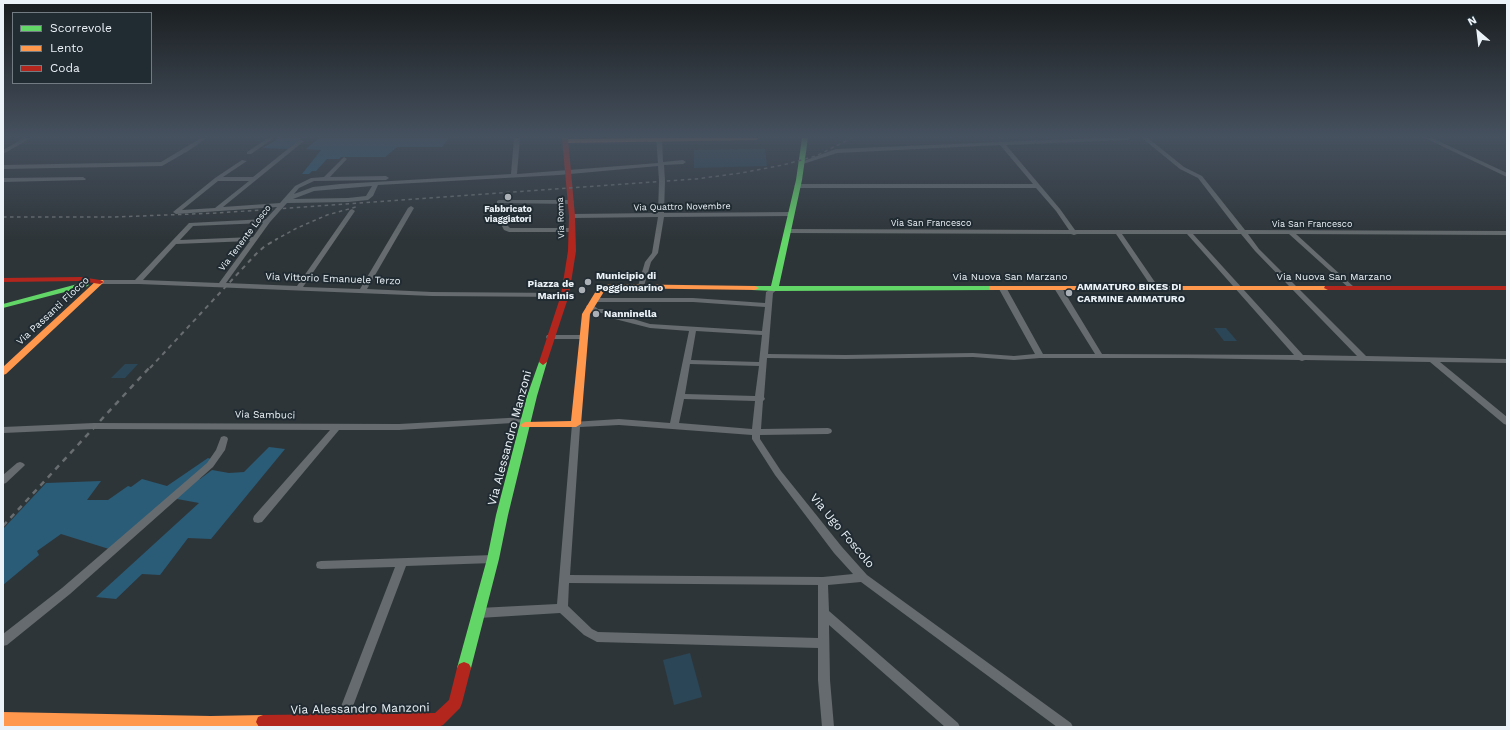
<!DOCTYPE html>
<html>
<head>
<meta charset="utf-8">
<style>
  body { margin:0 }
  #map { position:relative; width:1510px; height:730px; overflow:hidden; background:#2e3539; font-family:"Work Sans",sans-serif }
  canvas { display:block }
  .frame { position:absolute; inset:0; border:4px solid #ecf3f8; pointer-events:none }
  .legend { position:absolute; left:12px; top:12px; width:140px; height:72px; box-sizing:border-box; background:#202b32; border:1px solid #727b81; margin:0; padding:5px 7px; list-style:none; font-size:12px; color:#ecf3f8 }
  .legend li { display:flex; align-items:center; gap:8px; height:20px }
  .legend b { width:20px; border:1px solid #727b81 }
  .north { position:absolute; left:1458px; top:12px; width:40px; height:40px; -webkit-text-stroke:3px #202b32; paint-order:stroke; rotate:332deg; font-size:11px; font-weight:700; line-height:16px; text-align:center; color:#ecf3f8 }
  .north::after { content:''; display:block; margin:auto; width:14px; height:18px; background:#ecf3f8; clip-path:polygon(50% 0,100% 100%,50% 72%,0 100%) }
</style>
</head>
<body>
<div id="map">
<canvas width="1510" height="730"></canvas>
<div class="frame"></div>
<ul class="legend">
<li><b style="height:5px;background:#63d668"></b>Scorrevole</li>
<li><b style="height:5px;background:#ff974d"></b>Lento</li>
<li><b style="height:5px;background:#b3261e"></b>Coda</li>
</ul>
<div class="north">N</div>
</div>
<script>
const context = document.querySelector('canvas').getContext('2d');
context.lineJoin = 'round';
function fill(path, color) {
  context.fillStyle = color;
  context.fill(path, 'evenodd');
}
function toPath(rows) {
  const path = new Path2D();
  for (const r of rows) {
    path.moveTo(r[0], r[1]);
    for (let i = 2; i < r.length; i += 2) path.lineTo(r[i], r[i + 1]);
  }
  return path;
}
function strokePath(path, color, width, dash) {
  context.strokeStyle = color;
  context.lineWidth = width;
  context.lineCap = dash ? 'butt' : 'round';
  context.setLineDash(dash || []);
  context.stroke(path);
}
function write(font, color, halo, rows, align = 'center') {
  context.font = font + ' "Work Sans",sans-serif';
  context.lineWidth = 4;
  context.setLineDash([]);
  context.textBaseline = 'middle';
  context.strokeStyle = halo;
  context.fillStyle = color;
  for (const [text, x, y, turn = 0] of rows) {
    context.save();
    context.translate(x, y);
    context.rotate((+turn || 0) * Math.PI / 180);
    context.textAlign = isNaN(turn) ? turn : align;
    if (halo) context.strokeText(text, 0, 0);
    context.fillText(text, 0, 0);
    context.restore();
  }
}
fill(toPath([
  [765,149,767,166,694,168,694,150],
  [1214,328,1226,328,1237,341,1224,341],
  [125,364,138,364,125,378,111,378],
  [690,653,702,697,674,705,663,660]
]), '#2b4656');
fill(toPath([
  [279,138,302,138,288,149,263,148],
  [319,138,449,138,442,147,397,147,385,157,341,157,339,159,327,159,316,171,312,171,309,174,302,174,321,150,306,149],
  [269,447,285,449,211,539,188,538,160,575,142,574,116,599,96,597,199,503,172,498,109,549,61,534,37,551,39,555,3,585,3,529,46,483,101,481,87,500,108,500,128,486,131,487,142,479,167,486,208,458,214,460,196,476,200,479,212,470,229,473,244,472]
]), '#2a5c77');
fill(toPath([
  [24,138,31,138,3,154,3,150,24,138],
  [201,138,207,138,188,151,162,166,3,169,3,165,161,162,201,138],
  [268,138,274,138,251,154,247,154,247,152,268,138],
  [514,138,520,138,517,174,658,163,656,138,662,138,663,162,683,160,686,162,683,164,664,165,665,181,664,213,791,212,794,214,791,216,664,217,658,253,651,262,644,286,641,288,638,286,645,262,652,253,658,217,572,218,569,216,572,214,658,213,659,181,658,166,559,175,378,185,373,196,368,200,348,202,287,203,270,222,226,283,297,286,350,210,352,209,355,211,303,287,360,289,408,208,411,206,414,208,367,289,432,292,565,293,569,295,565,297,432,296,139,284,100,284,97,282,100,280,135,280,189,223,266,219,277,207,176,214,173,212,215,178,242,160,247,161,223,177,253,177,299,140,304,141,223,207,280,203,295,186,311,178,324,177,344,157,347,159,346,160,330,177,386,176,389,178,386,180,314,181,299,188,294,194,313,187,340,184,511,174,514,138],
  [218,181,249,181,215,208,182,210,218,181],
  [372,186,366,196,348,198,293,199,314,191,372,186],
  [263,223,253,237,180,240,193,226,263,223],
  [250,241,219,283,143,280,176,244,250,241],
  [1094,138,1131,138,1128,140,1006,145,1060,209,1075,230,1238,230,1198,178,1180,169,1142,138,1148,138,1184,167,1202,176,1245,230,1507,231,1507,235,1296,234,1354,287,1356,288,1352,290,1350,289,1289,234,1248,234,1259,249,1366,356,1507,359,1507,363,1440,362,1507,417,1507,425,1504,424,1430,362,1305,360,1302,361,1299,360,1186,358,1040,358,1014,360,973,357,845,359,767,358,764,397,765,399,763,401,761,429,828,428,831,429,832,431,831,433,828,434,760,435,760,439,781,471,842,547,867,575,1071,723,1073,727,1057,727,861,582,828,585,829,611,958,723,960,727,945,727,829,625,830,680,834,727,822,727,818,680,818,648,597,642,584,635,560,613,479,618,475,616,473,613,475,610,479,608,557,604,572,424,573,422,619,419,670,423,689,331,650,328,611,318,602,313,594,313,587,309,586,307,587,305,593,305,598,309,606,309,617,314,650,324,762,331,765,307,693,302,595,302,591,300,592,298,693,298,765,303,766,292,774,287,778,289,773,293,768,354,845,355,973,353,1014,356,1035,354,999,289,1003,287,1007,289,1043,354,1095,354,1054,288,1058,286,1062,288,1102,354,1294,355,1187,234,1122,234,1159,288,1155,290,1153,289,1116,234,1077,234,1074,235,1071,234,788,233,785,231,788,229,1069,230,1056,211,1036,188,797,188,794,186,797,184,1033,184,1000,145,837,153,803,164,798,163,836,149,1094,138],
  [1193,234,1241,234,1255,251,1357,356,1303,355,1193,234],
  [696,331,762,335,759,362,691,360,696,331],
  [690,364,759,366,755,396,685,394,690,364],
  [684,399,755,401,752,429,679,423,684,399],
  [619,425,752,435,752,439,775,475,834,553,853,574,823,577,570,575,580,427,619,425],
  [569,583,818,585,818,638,598,632,592,629,568,606,569,583],
  [1425,138,1432,138,1507,173,1507,177,1425,138],
  [83,177,86,179,85,180,3,182,3,178,83,177],
  [499,200,571,200,574,202,571,204,497,203,497,201,499,200],
  [506,219,509,221,508,226,510,228,572,228,575,230,572,232,509,232,504,230,502,226,503,221,506,219],
  [547,335,584,335,588,337,584,339,547,339,546,337,547,335],
  [526,417,529,418,530,420,529,422,399,430,339,430,262,522,258,523,254,522,253,519,254,516,330,430,94,429,3,433,3,427,94,423,399,424,526,417],
  [224,436,227,437,228,439,225,450,213,467,70,594,7,645,3,646,3,634,62,588,207,463,216,450,221,437,224,436],
  [20,462,23,463,25,465,23,467,6,483,3,484,3,475,17,463,20,462],
  [493,555,497,556,498,559,497,562,493,563,406,566,347,722,345,726,343,727,337,726,335,722,395,567,321,569,317,568,316,565,317,562,321,561,493,555]
]), '#656b6e');
fill(toPath([
  [802,138,808,138,802,180,779,286,996,286,997,288,996,290,774,291,752,290,751,288,752,286,771,286,796,180,802,138],
  [85,282,89,284,88,286,3,308,3,304,85,282],
  [543,359,547,362,537,396,508,515,499,559,471,668,469,672,464,674,459,672,457,668,487,559,496,515,527,396,539,362,543,359]
]), '#63d668');
fill(toPath([
  [648,138,759,138,756,140,565,143,562,141,565,139,648,138],
  [97,280,103,280,104,282,6,374,3,375,3,367,97,280],
  [612,284,755,286,759,288,755,290,612,288,605,290,590,314,581,424,576,427,522,427,520,425,525,422,571,421,582,314,599,286,612,284],
  [990,286,1328,286,1332,288,1328,290,990,290,989,288,990,286],
  [3,712,211,716,263,715,268,717,270,722,267,727,3,726,3,712]
]), '#ff974d');
fill(toPath([
  [562,138,568,138,575,216,576,251,569,295,547,362,543,365,539,362,561,295,568,251,569,216,562,138],
  [81,277,100,280,104,282,100,284,81,281,3,282,3,278,81,277],
  [1325,286,1507,286,1507,290,1328,290,1324,288,1325,286],
  [464,662,469,664,471,668,462,703,460,708,443,725,438,727,259,727,256,722,258,717,263,715,435,713,449,700,457,668,459,664,464,662]
]), '#b3261e');
strokePath(toPath([
  [3,217,114,217,218,213,696,179,741,173,783,165,816,156,852,138],
  [275,240,297,228,327,215,356,207]
]), '#686d70', 1.5, [3.5, 3.5]);
strokePath(toPath([
  [150,368,256,254,265,246,277,239]
]), '#686d70', 2, [4.5, 4.5]);
strokePath(toPath([
  [3,526,150,367]
]), '#686d70', 2.5, [5.5, 5.5]);
const sky = context.createLinearGradient(0, 0, 0, 240);
sky.addColorStop(0, '#191d1f');
sky.addColorStop(0.57, '#46515f');
sky.addColorStop(1, '#46515f00');
context.fillStyle = sky;
context.fillRect(0, 0, 1510, 240);
for (const [x, y, r, color] of [
  [508,197,4,"#aab0b5"],
  [588,282,4,"#aab0b5"],
  [582,290,4,"#aab0b5"],
  [1069,293,4,"#aab0b5"],
  [596,314,4,"#aab0b5"]
]) {
  const dot = new Path2D();
  dot.arc(x, y, r, 0, 2 * Math.PI);
  context.fillStyle = color;
  context.fill(dot);
  strokePath(dot, '#202b32', 1.5);
}
write('9px', '#ecf3f8', '#202b32', [
  ["Via Quattro Novembre",682,207,-1],
  ["Via Roma",561,218,-92],
  ["Via San Francesco",931,223],
  ["Via San Francesco",1312,224],
  ["Via Tenente Losco",245,238,-53]
]);
write('bold 9px', '#ecf3f8', '#202b32', [
  ["Fabbricato",508,209],
  ["viaggiatori",508,219]
]);
write('bold 10px', '#ecf3f8', '#202b32', [
  ["Municipio di",596,276],
  ["Poggiomarino",596,288],
  ["Piazza de",574,284,"right"],
  ["Marinis",574,296,"right"],
  ["AMMATURO BIKES DI",1077,287],
  ["CARMINE AMMATURO",1077,299],
  ["Nanninella",604,314]
], 'left');
write('10px', '#ecf3f8', '#202b32', [
  ["Via Nuova San Marzano",1010,277],
  ["Via Nuova San Marzano",1334,277],
  ["Via Vittorio Emanuele Terzo",333,279,2],
  ["Via Passanti Flocco",53,311,-43],
  ["Via Sambuci",265,415,1]
]);
write('12px', '#ecf3f8', '#202b32', [
  ["Via Alessandro Manzoni",510,438,-75],
  ["Via Ugo Foscolo",842,531,50],
  ["Via Alessandro Manzoni",360,709,-1]
]);
</script>
</body>
</html>
